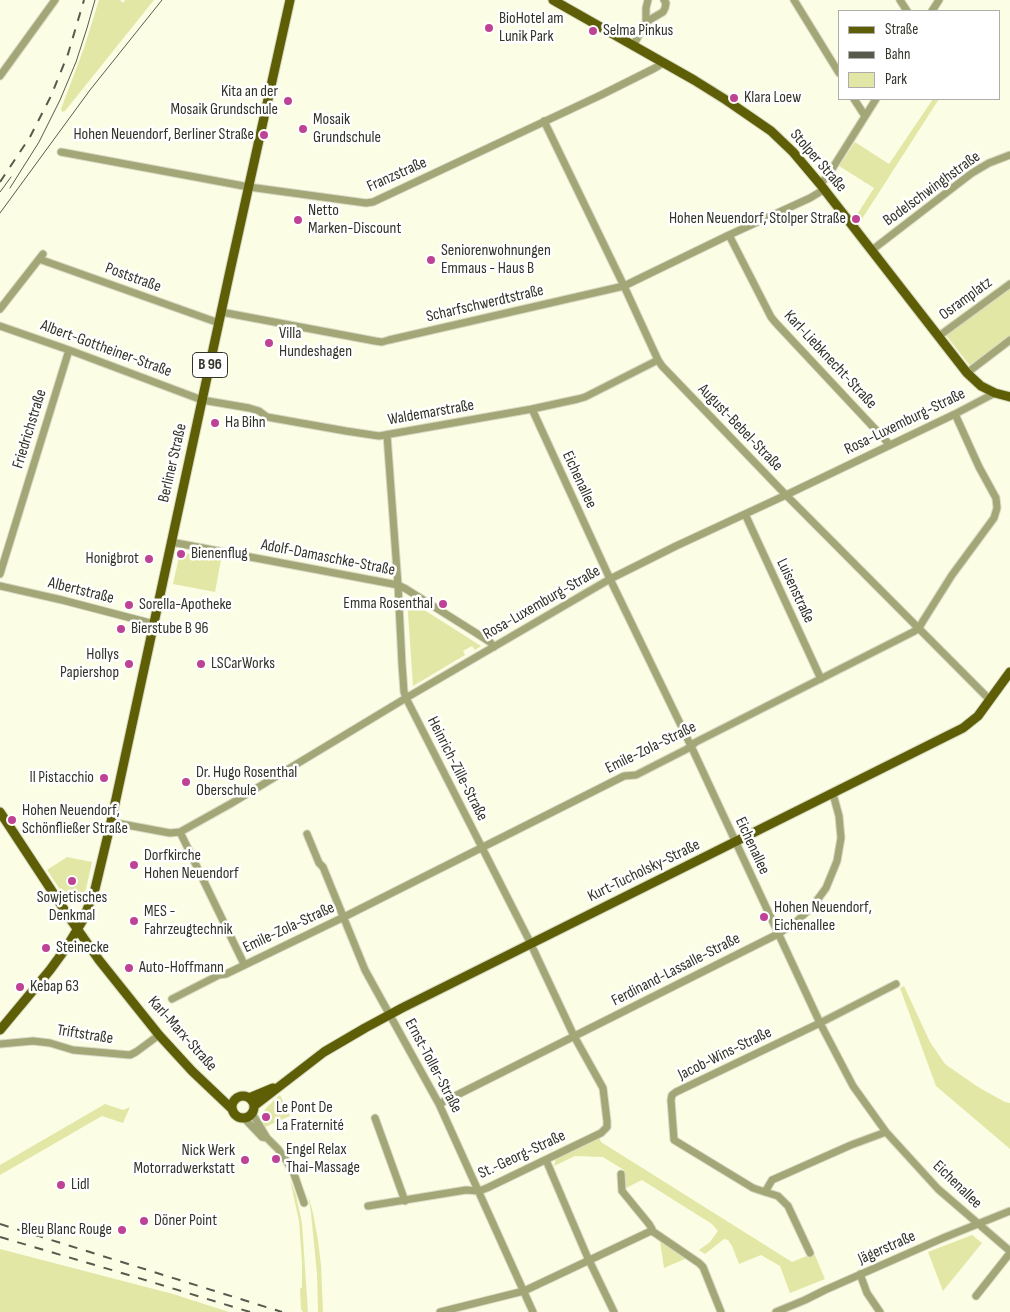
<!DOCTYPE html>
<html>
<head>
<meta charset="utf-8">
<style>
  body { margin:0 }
  #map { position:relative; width:1010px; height:1312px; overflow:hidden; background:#fbfde5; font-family:"Sofia Sans Condensed",sans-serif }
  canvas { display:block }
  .legend { position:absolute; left:838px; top:10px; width:162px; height:90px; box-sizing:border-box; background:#fff; border:1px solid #adada9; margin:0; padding:6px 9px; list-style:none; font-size:15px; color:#323329 }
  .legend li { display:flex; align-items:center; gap:10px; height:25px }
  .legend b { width:25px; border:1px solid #adada9 }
</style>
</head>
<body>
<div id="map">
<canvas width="1010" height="1312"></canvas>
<ul class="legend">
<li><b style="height:6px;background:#5d5e06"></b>Straße</li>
<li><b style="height:6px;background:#585a4d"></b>Bahn</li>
<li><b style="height:14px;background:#e3e7a6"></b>Park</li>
</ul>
</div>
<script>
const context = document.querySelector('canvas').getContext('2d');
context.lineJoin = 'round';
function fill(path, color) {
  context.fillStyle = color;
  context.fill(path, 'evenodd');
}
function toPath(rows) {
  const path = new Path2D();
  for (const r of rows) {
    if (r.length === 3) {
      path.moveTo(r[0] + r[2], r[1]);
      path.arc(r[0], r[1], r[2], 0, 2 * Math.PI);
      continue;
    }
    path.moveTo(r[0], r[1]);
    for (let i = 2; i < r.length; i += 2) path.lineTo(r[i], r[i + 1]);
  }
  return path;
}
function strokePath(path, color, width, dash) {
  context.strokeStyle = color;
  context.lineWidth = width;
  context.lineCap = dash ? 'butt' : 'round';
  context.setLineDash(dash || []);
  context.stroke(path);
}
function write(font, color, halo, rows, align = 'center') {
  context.font = font + ' "Sofia Sans Condensed",sans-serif';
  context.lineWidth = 5;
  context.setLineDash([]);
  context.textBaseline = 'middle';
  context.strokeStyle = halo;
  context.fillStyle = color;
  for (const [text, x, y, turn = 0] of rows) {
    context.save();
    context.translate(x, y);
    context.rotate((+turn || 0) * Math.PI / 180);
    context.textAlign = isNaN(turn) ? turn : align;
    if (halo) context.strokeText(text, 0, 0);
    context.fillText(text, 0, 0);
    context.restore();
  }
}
fill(toPath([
  [99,0,120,0,123,3,125,0,154,0,65,111,62,112,61,109,84,48],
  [933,99,939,99,860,222,856,216,874,188,839,166,855,142,889,164],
  [1010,286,1010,336,971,367,945,334],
  [180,552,221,560,215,592,173,584],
  [407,599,481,646,475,650,472,646,463,651,465,655,413,686],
  [67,857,92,862,86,889,81,900,79,902,70,901,67,900,47,870],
  [904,986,930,1042,945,1064,978,1087,1005,1102,1010,1103,1010,1149,936,1086,900,988],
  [280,1095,290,1116,265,1127,261,1120,262,1114,267,1107],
  [105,1104,123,1110,130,1107,123,1123,102,1116,0,1175,0,1165],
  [599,1137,601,1142,792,1262,814,1253,825,1279,790,1293,780,1266,761,1255,739,1264,732,1246,728,1240,724,1239,705,1254,699,1250,710,1242,718,1231,712,1224,642,1180,626,1188,624,1170,603,1157,575,1156,554,1166,556,1158],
  [290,1180,296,1195,302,1223,308,1312,303,1312,301,1309,300,1289,302,1287,302,1263,299,1221],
  [308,1195,313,1213,318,1240,321,1265,323,1312,318,1312,317,1274,311,1213],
  [972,1235,982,1243,943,1291,928,1252],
  [660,1241,687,1258,664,1268],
  [0,1249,173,1294,229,1312,0,1312]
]), '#e3e7a6');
const minor = toPath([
  [794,0,839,73],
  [900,0,907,11],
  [932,11,939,0],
  [646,22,663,12,665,8,666,3,664,0],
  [633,46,646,22,646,8,648,0],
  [0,76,55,0],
  [854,99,865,116],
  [544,121,624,286,658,360,662,366,786,495,990,700],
  [61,152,249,187,366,203,373,202,601,95,655,68,663,63],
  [820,184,827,177,876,99],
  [729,235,771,317,775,322,890,445],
  [872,250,972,173,989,163,1010,155],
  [39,259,219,323],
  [0,309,43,254],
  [221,312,375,341,382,342,389,340,624,286,729,235,810,198,825,189],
  [0,326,69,350,202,400,249,408,259,411,267,417,346,431,379,436,532,409,578,399,585,397,658,360],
  [939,336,1010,284],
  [967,373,1010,340],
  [532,409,610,579,691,746,820,1023,853,1086,886,1132,938,1189,1010,1251],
  [745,514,821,679],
  [171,542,398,585,406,589,476,633,490,642,494,647],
  [0,574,69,350],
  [0,586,62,600,154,624],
  [111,822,170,833,180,832,232,803,406,698,610,579,676,546,786,495,955,414,995,393],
  [180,832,244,964],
  [307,834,319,863,323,867,365,970,439,1104,533,1312],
  [172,999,219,975,226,974,344,917,624,776,636,775,687,749,696,742,913,632,919,628,923,621,952,575,994,518,997,508,996,498,979,467,955,414],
  [0,1044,33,1041,50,1043,73,1050,130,1055,136,1052,159,1035],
  [439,1104,778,934,797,921,812,907,826,888,837,861,841,838,839,816,833,794],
  [252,1113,267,1138,278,1149,286,1160,294,1174,304,1203],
  [244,1118,262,1137,267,1138],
  [375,1118,405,1201],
  [886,1132,851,1145,772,1180,765,1192,753,1188,674,1140,671,1100,672,1095,676,1092,820,1023,896,984],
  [546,1160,587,1256,614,1312],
  [621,1174,622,1191,649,1224,652,1229,651,1231],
  [765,1192,778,1196,788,1206,810,1253],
  [368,1206,466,1190,479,1191,487,1188,601,1133,607,1127,607,1121,603,1088,574,1036,528,938,406,698,404,692,402,664,398,585,387,435],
  [860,1274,867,1293,880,1312],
  [976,1296,1010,1253],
  [440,1312,524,1291,651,1231,655,1233,699,1263,703,1267,721,1312],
  [776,1312,805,1300,825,1290,943,1238,1010,1211]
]);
const major = toPath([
  [553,0,694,80,726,100,771,131,793,152,820,184,967,373,981,386,995,393,1010,397],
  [0,812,71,920,99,960,159,1035,192,1071,232,1109],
  [0,1030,50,970,66,948,83,920,95,889,111,822,230,271,290,0],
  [243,1107,11],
  [249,1098,273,1088],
  [254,1106,324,1052,365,1028,402,1008,963,728,978,716,1010,672]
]);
strokePath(minor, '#d7d9c3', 9);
strokePath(major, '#d7d9c3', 11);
strokePath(minor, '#a3a676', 7);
strokePath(major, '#5d5e06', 9);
strokePath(toPath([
  [10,188,39,142,60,100,76,62,87,28,95,0],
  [0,192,11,177],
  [0,213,90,90,162,0]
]), '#585a4d', 1);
strokePath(toPath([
  [0,182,30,137,51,96,68,54,84,0],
  [0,1224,282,1312],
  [0,1237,132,1276,250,1312]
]), '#585a4d', 2, [9, 9]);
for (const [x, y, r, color] of [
  [489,28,5,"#be4395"],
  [593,31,5,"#be4395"],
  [734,98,5,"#be4395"],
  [288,101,5,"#be4395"],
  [303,129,5,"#be4395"],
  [264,135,5,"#be4395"],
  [856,219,5,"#be4395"],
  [298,220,5,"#be4395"],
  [431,260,5,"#be4395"],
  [269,343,5,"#be4395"],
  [215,423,5,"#be4395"],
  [181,554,5,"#be4395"],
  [149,559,5,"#be4395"],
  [443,604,5,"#be4395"],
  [129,605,5,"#be4395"],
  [121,629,5,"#be4395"],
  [129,664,5,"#be4395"],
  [201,664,5,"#be4395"],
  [104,778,5,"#be4395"],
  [186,782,5,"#be4395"],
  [12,820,5,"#be4395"],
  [134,865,5,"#be4395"],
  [72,881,5,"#be4395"],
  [764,917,5,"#be4395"],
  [134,921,5,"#be4395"],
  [46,948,5,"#be4395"],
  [129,968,5,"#be4395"],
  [20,987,5,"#be4395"],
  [266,1117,5,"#be4395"],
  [276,1159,5,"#be4395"],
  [245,1160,5,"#be4395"],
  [61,1185,5,"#be4395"],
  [144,1221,5,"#be4395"],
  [122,1230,5,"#be4395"]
]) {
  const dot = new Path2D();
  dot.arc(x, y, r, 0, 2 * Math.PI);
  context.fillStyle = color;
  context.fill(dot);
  strokePath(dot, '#fff', 2);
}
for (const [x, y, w] of [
  [210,365,35]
]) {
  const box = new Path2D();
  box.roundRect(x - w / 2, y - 12.5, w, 25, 4);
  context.fillStyle = '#fff';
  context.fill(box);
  strokePath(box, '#323329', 1);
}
write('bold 15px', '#323329', null, [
  ["B 96",210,365]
]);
write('16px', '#323329', '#fff', [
  ["BioHotel am",499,19],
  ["Lunik Park",499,37],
  ["Selma Pinkus",603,31],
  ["Kita an der",278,92,"right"],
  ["Mosaik Grundschule",278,110,"right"],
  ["Klara Loew",744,98],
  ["Mosaik",313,120],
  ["Grundschule",313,138],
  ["Hohen Neuendorf, Berliner Straße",254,135,"right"],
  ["Netto",308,211],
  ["Marken-Discount",308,229],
  ["Hohen Neuendorf, Stolper Straße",846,219,"right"],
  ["Seniorenwohnungen",441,251],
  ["Emmaus - Haus B",441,269],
  ["Villa",279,334],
  ["Hundeshagen",279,352],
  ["Ha Bihn",225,423],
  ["Bienenflug",191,554],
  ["Honigbrot",139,559,"right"],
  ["Emma Rosenthal",433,604,"right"],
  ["Sorella-Apotheke",139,605],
  ["Bierstube B 96",131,629],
  ["Hollys",119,655,"right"],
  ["Papiershop",119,673,"right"],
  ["LSCarWorks",211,664],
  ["Dr. Hugo Rosenthal",196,773],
  ["Oberschule",196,791],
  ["Il Pistacchio",94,778,"right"],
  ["Hohen Neuendorf,",22,811],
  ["Schönfließer Straße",22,829],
  ["Dorfkirche",144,856],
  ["Hohen Neuendorf",144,874],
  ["Sowjetisches",72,898,"center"],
  ["Denkmal",72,916,"center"],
  ["Hohen Neuendorf,",774,908],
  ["Eichenallee",774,926],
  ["MES -",144,912],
  ["Fahrzeugtechnik",144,930],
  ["Steinecke",56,948],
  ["Auto-Hoffmann",139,968],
  ["Kebap 63",30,987],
  ["Le Pont De",276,1108],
  ["La Fraternité",276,1126],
  ["Engel Relax",286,1150],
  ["Thai-Massage",286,1168],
  ["Nick Werk",235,1151,"right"],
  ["Motorradwerkstatt",235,1169,"right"],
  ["Lidl",71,1185],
  ["Döner Point",154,1221],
  ["Bleu Blanc Rouge",112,1230,"right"]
], 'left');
write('16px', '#323329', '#fff', [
  ["Stolper Straße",818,161,49],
  ["Franzstraße",397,175,-24],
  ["Bodelschwinghstraße",932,189,-36],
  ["Poststraße",133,278,20],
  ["Osramplatz",966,299,-36],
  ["Scharfschwerdtstraße",485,304,-13],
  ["Albert-Gottheiner-Straße",106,349,20],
  ["Karl-Liebknecht-Straße",830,360,47],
  ["Waldemarstraße",431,413,-10],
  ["Rosa-Luxemburg-Straße",905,422,-26],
  ["August-Bebel-Straße",740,428,46],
  ["Friedrichstraße",30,429,-73],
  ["Berliner Straße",173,463,-77],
  ["Eichenallee",579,480,65],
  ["Adolf-Damaschke-Straße",328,558,11],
  ["Albertstraße",81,591,14],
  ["Luisenstraße",795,591,65],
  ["Rosa-Luxemburg-Straße",542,603,-30],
  ["Emile-Zola-Straße",651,748,-26],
  ["Heinrich-Zille-Straße",457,769,63],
  ["Eichenallee",752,846,65],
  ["Kurt-Tucholsky-Straße",644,871,-26],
  ["Emile-Zola-Straße",289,928,-25],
  ["Ferdinand-Lassalle-Straße",676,970,-27],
  ["Karl-Marx-Straße",182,1034,48],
  ["Triftstraße",85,1035,9],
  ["Jacob-Wins-Straße",725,1054,-26],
  ["Ernst-Toller-Straße",433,1066,62],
  ["St.-Georg-Straße",522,1155,-25],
  ["Eichenallee",957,1185,44],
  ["Jägerstraße",887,1248,-24]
]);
</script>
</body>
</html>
